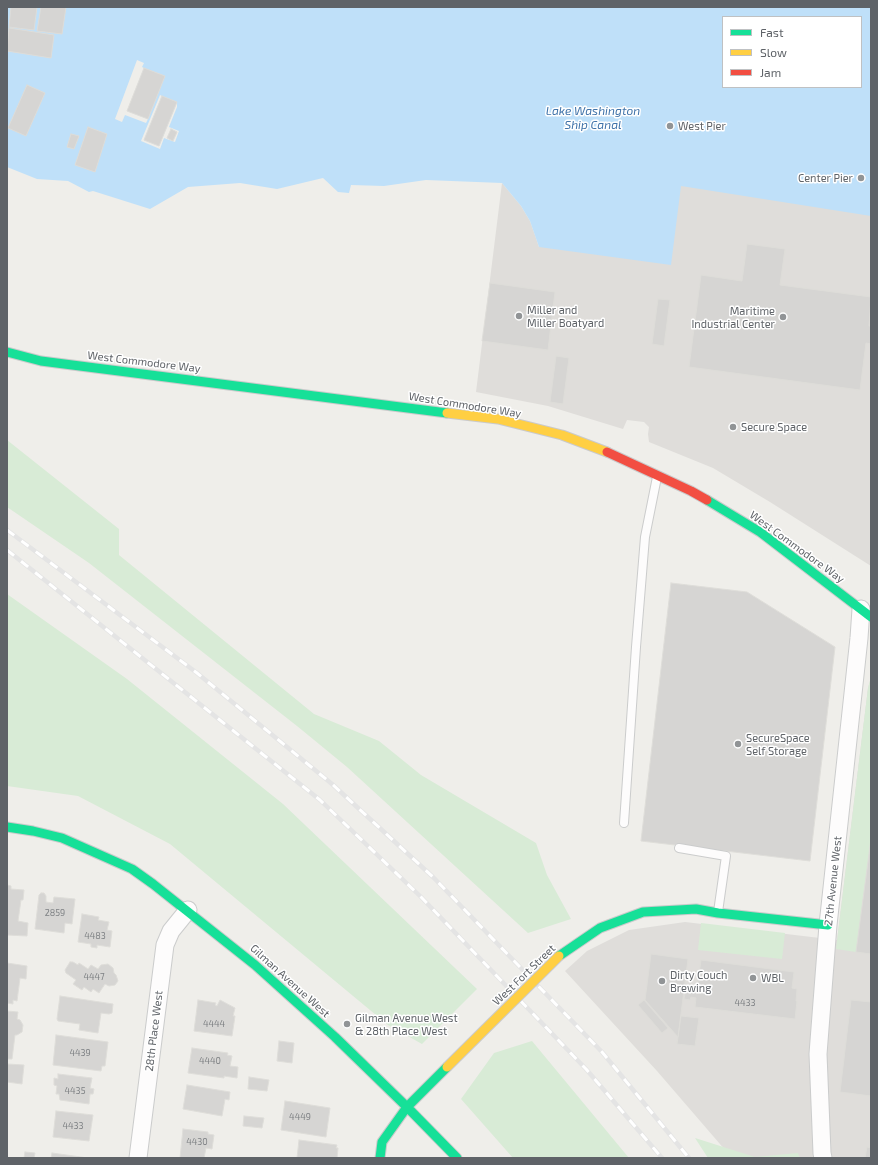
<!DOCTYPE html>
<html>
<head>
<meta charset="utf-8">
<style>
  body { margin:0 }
  #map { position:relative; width:878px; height:1165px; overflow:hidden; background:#efeeea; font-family:"Exo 2",sans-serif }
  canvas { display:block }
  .frame { position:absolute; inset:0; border:8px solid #5f6368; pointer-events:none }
  .legend { position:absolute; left:722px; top:16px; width:140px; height:72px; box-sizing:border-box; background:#fff; border:1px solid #bfc1c3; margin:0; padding:5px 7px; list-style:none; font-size:12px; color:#5f6368 }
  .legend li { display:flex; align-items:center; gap:8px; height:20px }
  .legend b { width:20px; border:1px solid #bfc1c3 }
</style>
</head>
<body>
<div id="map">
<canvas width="878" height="1165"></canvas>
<div class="frame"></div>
<ul class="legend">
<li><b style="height:5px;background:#16e098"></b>Fast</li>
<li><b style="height:5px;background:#ffcf43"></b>Slow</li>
<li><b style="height:5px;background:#f24e42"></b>Jam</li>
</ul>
</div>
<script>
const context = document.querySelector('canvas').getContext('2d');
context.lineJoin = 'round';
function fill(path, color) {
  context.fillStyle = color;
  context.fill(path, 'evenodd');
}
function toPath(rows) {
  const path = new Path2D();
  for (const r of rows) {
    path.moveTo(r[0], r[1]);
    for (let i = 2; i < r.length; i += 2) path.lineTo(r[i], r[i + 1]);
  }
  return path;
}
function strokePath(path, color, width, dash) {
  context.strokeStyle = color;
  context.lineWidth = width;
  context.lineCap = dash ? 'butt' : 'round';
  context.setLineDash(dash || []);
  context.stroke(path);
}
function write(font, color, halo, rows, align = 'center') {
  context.font = font + ' "Exo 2",sans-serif';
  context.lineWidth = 3;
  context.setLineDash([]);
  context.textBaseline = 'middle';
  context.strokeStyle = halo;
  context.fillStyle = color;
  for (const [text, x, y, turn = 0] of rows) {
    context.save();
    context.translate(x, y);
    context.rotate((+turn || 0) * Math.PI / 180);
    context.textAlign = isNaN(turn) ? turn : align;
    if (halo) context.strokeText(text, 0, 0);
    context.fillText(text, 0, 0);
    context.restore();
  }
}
fill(toPath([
  [871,109,871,566,770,502,713,468,649,442,648,434,649,427,644,422,627,420,623,429,548,406,476,392,502,183,521,206,530,221,539,247,681,186],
  [871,677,871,1158,732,1158,657,1071,565,971,587,951,629,930,685,922,837,940,868,688]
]), '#dfddda');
fill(toPath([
  [7,440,119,529,119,555,314,714,379,741,421,775,536,843,547,875,571,919,528,933,347,767,297,726,89,563,7,507],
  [7,594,127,679,283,804,477,989,422,1044,388,1025,170,844,78,796,7,786],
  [871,677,871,839,856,952,836,949,868,688],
  [701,923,785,933,782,959,698,950],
  [532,1041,629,1158,513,1158,461,1099,494,1053],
  [695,1138,755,1157,798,1153,800,1158,708,1158]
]), '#d8ebd6');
fill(toPath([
  [7,7,871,7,871,216,681,186,671,265,539,247,530,221,521,206,502,183,426,180,384,186,351,185,349,193,338,192,323,178,277,189,240,183,188,187,150,209,93,191,89,192,68,181,37,179,7,167],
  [723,17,861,17,861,87,723,87]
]), '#bfe0f9');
fill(toPath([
  [137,60,144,63,142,67,144,68,128,111,148,119,146,123,125,115,122,122,115,119],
  [160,95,162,96,144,140,159,146,177,102,177,107,169,127,179,131,175,142,164,138,160,149,141,141]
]), '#efeeea');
const building = toPath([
  [11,7,37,7,34,30,9,27,11,7],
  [41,7,66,7,62,34,37,31,41,7],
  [9,28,54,35,51,58,7,51,9,28],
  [144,68,165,76,148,119,127,111,144,68],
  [27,85,45,93,26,136,8,128,27,85],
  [162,96,177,102,159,146,144,140,162,96],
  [88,127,107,134,95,172,75,165,88,127],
  [171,129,177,132,173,141,167,138,171,129],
  [71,134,79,136,74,149,67,147,71,134],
  [747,244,785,249,780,285,871,297,869,326,871,326,871,344,866,343,860,390,689,367,701,275,742,281,747,244],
  [490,283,555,292,548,350,482,341,490,283],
  [658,299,670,300,664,346,652,344,658,299],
  [556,356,569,358,563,404,550,402,556,356],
  [671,583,747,592,835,647,810,861,641,841,671,583],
  [871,839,871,954,856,952,871,839],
  [7,885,11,886,11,889,24,890,23,900,21,900,18,921,28,923,27,936,7,935,7,885],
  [41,893,44,893,46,896,46,902,53,903,54,897,75,899,72,924,65,923,64,933,35,929,39,895,41,893],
  [82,914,99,917,98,920,109,922,107,930,112,931,110,947,97,945,97,948,91,947,91,944,78,942,82,914],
  [651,954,688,959,678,1037,645,1000,651,954],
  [701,960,794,972,792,988,797,989,796,1001,797,1001,795,1019,695,1007,696,998,691,997,690,1000,684,999,686,989,697,990,701,960],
  [70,962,73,962,78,965,79,963,88,969,91,965,98,969,101,965,108,964,113,968,114,973,116,975,118,981,115,985,109,986,105,984,99,993,93,989,91,992,84,987,82,990,73,984,76,980,66,973,65,970,70,962],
  [7,963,27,966,26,979,20,978,17,1001,13,1000,13,1004,7,1003,7,963],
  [60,996,113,1004,112,1013,109,1014,101,1013,98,1033,79,1030,80,1024,58,1021,57,1019,60,996],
  [198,1000,216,1003,215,1005,217,1006,220,1000,235,1008,233,1016,235,1016,232,1036,194,1031,198,1000],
  [644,1000,668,1028,662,1033,638,1005,644,1000],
  [851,1000,871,1002,871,1096,840,1092,851,1000],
  [7,1011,18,1012,17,1019,20,1020,23,1025,22,1032,17,1035,15,1035,12,1059,7,1059,7,1011],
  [681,1016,699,1018,695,1046,677,1044,681,1016],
  [56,1035,108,1042,105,1066,102,1066,101,1071,53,1065,56,1035],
  [279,1041,294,1043,292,1063,277,1061,279,1041],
  [192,1048,228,1053,227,1055,232,1056,230,1066,238,1067,237,1078,224,1076,224,1078,188,1073,192,1048],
  [7,1064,24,1065,22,1084,7,1082,7,1064],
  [58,1074,92,1078,90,1088,94,1089,93,1094,90,1094,89,1104,60,1100,59,1094,56,1094,57,1086,54,1085,54,1078,58,1079,58,1074],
  [249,1077,269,1080,267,1091,248,1089,249,1077],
  [187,1085,230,1092,229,1100,225,1099,222,1116,183,1109,187,1085],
  [285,1101,330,1108,326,1137,281,1130,285,1101],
  [56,1111,93,1115,89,1141,53,1137,56,1111],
  [244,1116,264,1118,262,1128,243,1126,244,1116],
  [183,1129,208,1132,208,1134,214,1135,212,1149,206,1148,204,1158,180,1158,183,1129],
  [299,1140,337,1145,336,1148,338,1148,337,1158,297,1158,299,1140],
  [867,1147,871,1148,871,1158,865,1158,867,1147],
  [25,1152,35,1153,34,1158,24,1158,25,1152],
  [52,1153,88,1158,51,1158,52,1153]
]);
fill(building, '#d6d5d3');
strokePath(building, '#deddd9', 1);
const lane = toPath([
  [624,823,636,647,645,537,657,477],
  [679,848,726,856,718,912]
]);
const street = toPath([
  [138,1158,165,945,171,931,188,910],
  [823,1158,822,1153,818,1054,828,925,859,638,861,609]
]);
const fast = toPath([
  [7,352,41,361,447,413],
  [707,500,760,532,871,617],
  [7,827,33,831,62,838,132,869,153,884,255,965,335,1037,407,1107,457,1158],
  [559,956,600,928,643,912,696,909,718,913,828,925],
  [380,1158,382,1142,407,1107,447,1067]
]);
const slow = toPath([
  [447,413,498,419,562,435,607,452]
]);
const jam = toPath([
  [607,452,691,491,707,500]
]);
strokePath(lane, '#cbcccc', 10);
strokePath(street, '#cbcccc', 19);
strokePath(fast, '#cacacb', 11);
strokePath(slow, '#cacacb', 11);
strokePath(jam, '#cacacb', 11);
strokePath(lane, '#fdfcfc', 8);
strokePath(street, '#fdfcfc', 17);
strokePath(fast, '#16e098', 9);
strokePath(slow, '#ffcf43', 9);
strokePath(jam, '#f24e42', 9);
const rail = toPath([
  [7,530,197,673,332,784,433,877,602,1052,689,1158],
  [7,550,320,800,420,896,586,1069,662,1158]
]);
strokePath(rail, '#e4e4e4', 4.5);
strokePath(rail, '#fff', 3, [9]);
const slowBridge = toPath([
  [447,1067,559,956]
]);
strokePath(slowBridge, '#cacacb', 11, []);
strokePath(slowBridge, '#ffcf43', 9);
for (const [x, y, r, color] of [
  [670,126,4,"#919496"],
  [861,178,4,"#919496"],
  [519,316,4,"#919496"],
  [783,317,4,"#919496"],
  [733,427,4,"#919496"],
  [738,744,4,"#919496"],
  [753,978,4,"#919496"],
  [662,981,4,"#919496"],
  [347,1024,4,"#919496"]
]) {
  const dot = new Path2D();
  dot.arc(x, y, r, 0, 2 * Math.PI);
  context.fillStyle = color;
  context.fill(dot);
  strokePath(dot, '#fff', 1.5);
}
write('9px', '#7e8184', null, [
  ["2859",55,913],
  ["4483",95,936],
  ["4447",94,977],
  ["4433",745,1003],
  ["4444",214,1024],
  ["4439",80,1053],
  ["4440",210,1061],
  ["4435",75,1091],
  ["4449",300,1117],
  ["4433",73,1126],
  ["4430",197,1142]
]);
write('11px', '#5f6368', '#fff', [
  ["West Pier",678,126],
  ["Center Pier",853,178,"right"],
  ["Miller and",527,310],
  ["Miller Boatyard",527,323],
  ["Maritime",775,311,"right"],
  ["Industrial Center",775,324,"right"],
  ["Secure Space",741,427],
  ["SecureSpace",746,738],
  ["Self Storage",746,751],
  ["Dirty Couch",670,975],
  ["Brewing",670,988],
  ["WBL",761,978],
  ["Gilman Avenue West",355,1018],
  ["& 28th Place West",355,1031]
], 'left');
write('11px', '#5f6368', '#fff', [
  ["West Commodore Way",144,362,7],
  ["West Commodore Way",465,405,9],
  ["West Commodore Way",797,547,36],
  ["27th Avenue West",833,881,-84],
  ["West Fort Street",524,975,-44],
  ["Gilman Avenue West",290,981,42],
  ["28th Place West",154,1031,-83]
]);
write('italic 12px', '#4174aa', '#fff', [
  ["Lake Washington",593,111],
  ["Ship Canal",593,125]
]);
</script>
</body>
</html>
